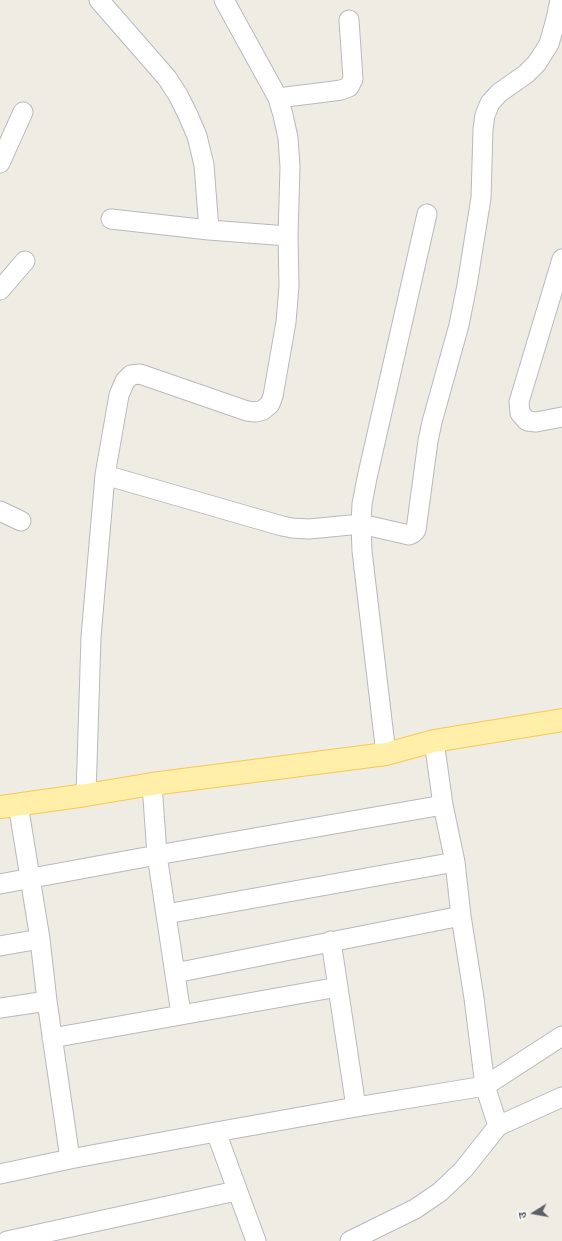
<!DOCTYPE html>
<html>
<head>
<meta charset="utf-8">
<style>
  body { margin:0 }
  #map { position:relative; width:562px; height:1241px; overflow:hidden; background:#efece3; font-family:"Open Sans","Noto Sans Devanagari",sans-serif }
  canvas { display:block }
  .north { position:absolute; left:514px; top:1193px; width:40px; height:40px; -webkit-text-stroke:3px #fff; paint-order:stroke; rotate:259deg; font-size:11px; font-weight:700; line-height:16px; text-align:center; color:#5b6065 }
  .north::after { content:''; display:block; margin:auto; width:14px; height:18px; background:#5b6065; clip-path:polygon(50% 0,100% 100%,50% 72%,0 100%) }
</style>
</head>
<body>
<div id="map">
<canvas width="562" height="1241"></canvas>
<div class="north">उ</div>
</div>
<script>
const context = document.querySelector('canvas').getContext('2d');
context.lineJoin = 'round';
function toPath(rows) {
  const path = new Path2D();
  for (const r of rows) {
    path.moveTo(r[0], r[1]);
    for (let i = 2; i < r.length; i += 2) path.lineTo(r[i], r[i + 1]);
  }
  return path;
}
function strokePath(path, color, width, dash) {
  context.strokeStyle = color;
  context.lineWidth = width;
  context.lineCap = dash ? 'butt' : 'round';
  context.setLineDash(dash || []);
  context.stroke(path);
}
const minor = toPath([
  [99,0,167,78,178,95,188,115,197,136,204,165,209,230],
  [278,98,334,91,341,90,349,87,353,79,349,20],
  [0,163,23,112],
  [111,219,209,230,288,236],
  [562,259,519,402,520,413,527,421,536,422,562,417],
  [0,290,25,261],
  [105,475,282,526,292,528,309,529,361,524,409,535,413,533,416,530,428,441,432,422,459,325,467,285,481,198,483,129,485,115,490,103,499,93,526,74,537,63,549,44,556,19,560,0],
  [0,511,21,521],
  [434,741,443,805,455,862,461,916,474,998,485,1086,498,1126],
  [386,754,362,551,361,524,362,504,367,478,427,214],
  [152,784,157,855,181,1014],
  [86,795,91,637,105,475,119,395,125,381,131,375,140,374,247,411,256,412,263,410,270,404,273,396,286,322,289,286,288,236,290,167,288,138,283,115,278,98,224,0],
  [18,804,40,939,47,1001,70,1159],
  [0,884,157,855,443,805],
  [166,914,455,862],
  [331,941,356,1107],
  [0,946,40,939],
  [175,973,461,916],
  [0,1008,47,1001],
  [52,1038,338,987],
  [216,1132,256,1241],
  [0,1174,70,1159,216,1132,356,1107,485,1086,562,1036],
  [7,1241,236,1191],
  [350,1241,415,1209,440,1192,463,1170,498,1126,562,1097]
]);
const major = toPath([
  [0,807,86,795,152,784,386,754,434,741,562,720]
]);
strokePath(minor, '#b6babe', 21);
strokePath(major, '#fac751', 24);
strokePath(minor, '#fff', 19);
strokePath(major, '#ffefa9', 22);
</script>
</body>
</html>
